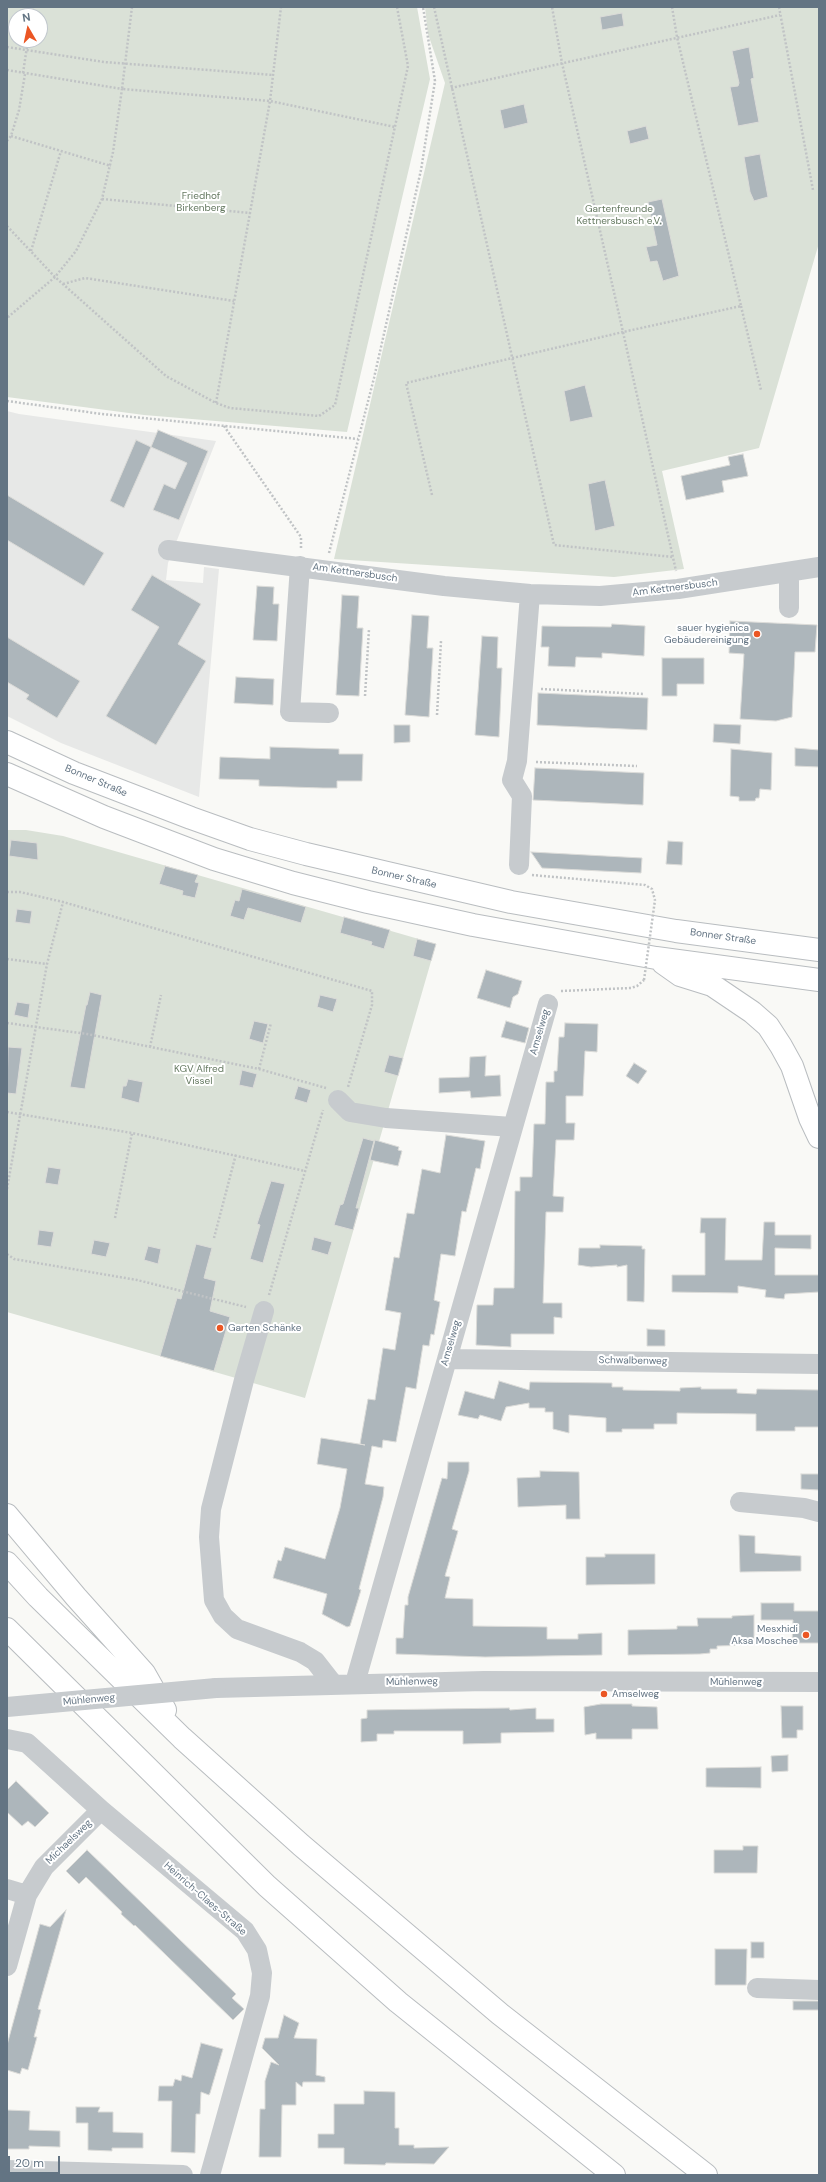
<!DOCTYPE html>
<html>
<head>
<meta charset="utf-8">
<style>
  body { margin:0 }
  #map { position:relative; width:826px; height:2182px; overflow:hidden; background:#f9f9f6; font-family:"DM Sans",sans-serif }
  canvas { display:block }
  .frame { position:absolute; inset:0; border:8px solid #637483; pointer-events:none }
  .north { position:absolute; left:8px; top:8px; width:40px; height:40px; box-sizing:border-box; background:#fff; border:1px solid #c1c7cd; border-radius:50%; rotate:351deg; font-size:11px; font-weight:700; line-height:16px; text-align:center; color:#637483 }
  .north::after { content:''; display:block; margin:auto; width:14px; height:18px; background:#eb5624; clip-path:polygon(50% 0,100% 100%,50% 72%,0 100%) }
  .scale { position:absolute; left:8px; top:2156px; width:52px; height:18px; box-sizing:border-box; border:2px solid #637483; border-top:0; padding-left:5px; font-size:12px; line-height:14px; white-space:nowrap; color:#637483; -webkit-text-stroke:3px #fff; paint-order:stroke }
</style>
</head>
<body>
<div id="map">
<canvas width="826" height="2182"></canvas>
<div class="frame"></div>
<div class="north">N</div>
<div class="scale">20 m</div>
</div>
<script>
const context = document.querySelector('canvas').getContext('2d');
context.lineJoin = 'round';
function fill(path, color) {
  context.fillStyle = color;
  context.fill(path, 'evenodd');
}
function toPath(rows) {
  const path = new Path2D();
  for (const r of rows) {
    path.moveTo(r[0], r[1]);
    for (let i = 2; i < r.length; i += 2) path.lineTo(r[i], r[i + 1]);
  }
  return path;
}
function strokePath(path, color, width, dash) {
  context.strokeStyle = color;
  context.lineWidth = width;
  context.lineCap = dash ? 'butt' : 'round';
  context.setLineDash(dash || []);
  context.stroke(path);
}
function write(font, color, halo, rows, align = 'center') {
  context.font = font + ' "DM Sans",sans-serif';
  context.lineWidth = 4;
  context.setLineDash([]);
  context.textBaseline = 'middle';
  context.strokeStyle = halo;
  context.fillStyle = color;
  for (const [text, x, y, turn = 0] of rows) {
    context.save();
    context.translate(x, y);
    context.rotate((+turn || 0) * Math.PI / 180);
    context.textAlign = isNaN(turn) ? turn : align;
    if (halo) context.strokeText(text, 0, 0);
    context.fillText(text, 0, 0);
    context.restore();
  }
}
fill(toPath([
  [7,411,19,414,216,441,168,563,166,580,203,583,204,567,219,569,199,797,61,743,7,716]
]), '#e7e8e7');
fill(toPath([
  [7,7,417,7,430,79,347,432,144,415,7,397],
  [16,16,40,16,40,40,16,40],
  [425,7,819,7,819,243,759,448,662,471,684,569,614,577,334,559,445,83,428,34],
  [7,830,26,830,63,836,436,944,305,1398,7,1312]
]), '#dae1d7');
const building = toPath([
  [622,13,624,26,602,30,600,17,622,13],
  [749,47,754,78,751,79,759,122,738,126,730,87,738,86,739,83,732,51,749,47],
  [524,104,528,123,504,129,500,110,524,104],
  [646,126,649,139,630,144,627,131,646,126],
  [760,154,768,197,754,201,750,192,744,157,760,154],
  [662,199,679,276,663,281,657,261,650,262,646,247,657,245,648,202,662,199],
  [585,385,593,417,570,422,564,391,585,385],
  [158,430,208,451,179,520,153,510,164,484,175,489,187,463,151,447,158,430],
  [136,440,151,447,124,508,110,501,136,440],
  [743,454,748,476,722,481,724,492,686,500,681,476,730,465,728,457,743,454],
  [605,480,615,526,595,531,588,484,605,480],
  [7,495,104,553,84,586,7,540,7,495],
  [152,575,201,604,178,644,206,661,156,745,106,716,159,627,131,610,152,575],
  [257,586,274,587,273,604,279,604,277,641,253,640,257,586],
  [342,595,359,596,357,628,363,628,359,696,336,695,342,595],
  [412,615,429,616,427,648,433,648,429,717,405,715,412,615],
  [730,621,817,625,815,652,795,652,792,717,776,721,740,719,744,654,729,653,730,621],
  [612,624,645,626,644,656,602,653,602,658,576,657,575,667,548,666,549,647,541,647,542,626,611,627,612,624],
  [482,636,498,637,497,668,502,668,499,737,475,735,482,636],
  [7,637,80,681,57,718,26,699,29,695,7,682,7,637],
  [662,658,704,658,704,684,677,684,677,696,662,696,662,658],
  [236,677,274,679,273,705,234,703,236,677],
  [538,693,648,698,647,730,537,725,538,693],
  [714,724,741,725,740,744,713,742,714,724],
  [394,725,410,725,410,742,394,743,394,725],
  [270,747,339,749,339,754,363,754,362,781,337,781,337,788,323,788,259,786,259,780,219,779,220,757,270,759,270,747],
  [795,748,819,750,819,767,795,766,795,748],
  [731,749,772,753,771,790,760,789,759,798,756,798,755,801,739,801,739,797,730,796,731,749],
  [535,768,644,773,643,805,533,800,535,768],
  [11,840,37,843,38,860,9,856,11,840],
  [668,841,683,842,682,865,666,864,668,841],
  [531,852,642,858,641,873,542,868,531,852],
  [165,866,198,875,195,882,199,883,195,898,182,895,183,891,159,884,165,866],
  [242,889,306,907,301,923,248,908,244,920,230,916,235,900,239,901,242,889],
  [17,909,32,911,30,924,15,922,17,909],
  [344,917,390,930,384,949,371,945,372,942,340,933,344,917],
  [417,939,436,944,431,961,413,956,417,939],
  [486,970,522,981,518,994,513,997,510,1008,477,998,486,970],
  [90,992,102,995,85,1089,70,1087,86,1005,87,1005,90,992],
  [320,995,337,999,333,1012,317,1007,320,995],
  [17,1002,30,1004,28,1018,14,1015,17,1002],
  [254,1021,268,1024,263,1043,249,1039,254,1021],
  [506,1021,529,1028,525,1043,501,1037,506,1021],
  [565,1023,598,1024,597,1052,585,1051,583,1096,566,1096,566,1123,575,1123,574,1140,556,1140,553,1196,564,1197,563,1212,546,1212,543,1303,562,1303,562,1318,554,1317,554,1334,511,1334,511,1347,476,1345,477,1305,493,1305,494,1288,514,1288,515,1191,520,1191,520,1177,532,1177,534,1124,545,1124,546,1082,554,1082,554,1071,557,1071,559,1037,564,1037,565,1023],
  [8,1047,22,1048,16,1094,7,1093,8,1047],
  [389,1055,403,1058,398,1076,384,1072,389,1055],
  [486,1056,485,1076,500,1075,501,1096,471,1098,470,1091,439,1093,439,1078,469,1077,470,1057,486,1056],
  [634,1063,647,1071,638,1084,626,1076,634,1063],
  [242,1070,257,1074,253,1088,239,1085,242,1070],
  [128,1079,143,1082,139,1103,121,1098,123,1086,126,1086,128,1079],
  [298,1086,311,1090,307,1103,294,1099,298,1086],
  [446,1135,485,1141,480,1169,476,1168,466,1212,462,1211,455,1256,441,1254,434,1300,440,1302,434,1335,431,1334,429,1346,423,1345,416,1389,406,1387,396,1442,383,1440,382,1448,372,1446,365,1484,384,1487,383,1497,359,1589,361,1590,350,1626,347,1627,322,1614,327,1594,273,1578,278,1560,281,1561,285,1547,325,1559,340,1508,347,1469,317,1464,321,1438,365,1445,360,1444,368,1399,375,1400,383,1348,395,1350,401,1313,385,1310,394,1257,399,1258,407,1213,414,1214,422,1169,440,1173,446,1135],
  [363,1138,374,1141,356,1208,359,1208,353,1230,334,1225,340,1205,343,1204,363,1138],
  [375,1140,399,1147,398,1150,402,1151,398,1166,370,1160,375,1140],
  [48,1167,61,1169,58,1185,45,1183,48,1167],
  [271,1181,285,1184,263,1263,250,1259,260,1225,257,1224,271,1181],
  [701,1218,726,1218,725,1260,762,1260,764,1222,775,1222,775,1235,811,1235,811,1249,775,1248,775,1275,819,1275,819,1292,785,1294,784,1299,765,1297,766,1290,738,1286,738,1293,672,1292,672,1275,705,1275,705,1233,700,1233,701,1218],
  [39,1230,54,1232,51,1247,37,1245,39,1230],
  [314,1237,332,1242,328,1255,311,1250,314,1237],
  [94,1240,110,1243,106,1257,91,1254,94,1240],
  [196,1244,212,1248,204,1278,216,1281,210,1311,230,1317,214,1371,160,1356,177,1298,181,1299,196,1244],
  [600,1245,642,1246,642,1249,645,1249,644,1302,627,1301,627,1265,617,1267,617,1265,591,1267,578,1265,579,1248,600,1248,600,1245],
  [148,1246,161,1249,158,1264,144,1260,148,1246],
  [647,1329,665,1330,665,1346,647,1346,647,1329],
  [499,1381,529,1390,530,1382,612,1383,612,1387,623,1387,623,1390,680,1391,680,1388,701,1387,701,1389,737,1389,737,1393,756,1394,757,1389,819,1390,819,1427,795,1427,795,1431,756,1431,756,1414,677,1413,677,1424,654,1424,654,1429,622,1429,622,1432,606,1432,606,1418,569,1415,569,1433,553,1429,553,1412,545,1412,545,1408,529,1408,529,1403,506,1407,501,1421,480,1415,478,1419,458,1415,465,1391,494,1399,499,1381],
  [448,1462,469,1462,469,1471,452,1529,458,1531,445,1576,450,1577,445,1598,473,1599,473,1626,547,1627,547,1639,578,1639,578,1634,602,1633,602,1655,485,1657,396,1654,396,1638,403,1638,405,1605,408,1605,408,1597,442,1478,447,1479,448,1462],
  [540,1471,579,1472,580,1519,566,1519,566,1505,518,1507,517,1478,540,1477,540,1471],
  [801,1474,819,1474,819,1490,801,1489,801,1474],
  [739,1535,755,1536,755,1553,801,1556,801,1571,740,1572,739,1535],
  [605,1554,655,1554,655,1584,586,1585,586,1557,605,1557,605,1554],
  [761,1603,794,1603,794,1611,819,1611,819,1643,792,1643,793,1620,761,1620,761,1603],
  [754,1615,754,1645,717,1646,717,1649,710,1649,710,1653,700,1654,628,1655,628,1630,677,1629,677,1626,698,1626,697,1618,732,1618,732,1616,754,1615],
  [601,1704,632,1704,632,1706,657,1707,658,1729,632,1729,632,1739,596,1739,596,1733,585,1735,584,1707,601,1704],
  [781,1706,803,1706,803,1730,797,1730,797,1738,782,1738,781,1706],
  [509,1708,510,1710,536,1708,536,1719,554,1719,554,1732,501,1733,501,1743,463,1744,463,1731,394,1731,394,1734,377,1734,377,1741,361,1742,361,1719,367,1718,367,1710,509,1708],
  [788,1755,788,1771,772,1772,771,1756,788,1755],
  [761,1767,761,1788,706,1787,706,1768,761,1767],
  [16,1781,49,1813,35,1827,28,1821,22,1826,7,1812,7,1790,16,1781],
  [743,1846,758,1846,757,1873,714,1873,714,1850,743,1850,743,1846],
  [87,1850,236,1994,232,1998,244,2009,233,2020,135,1925,134,1926,121,1914,122,1912,86,1877,79,1884,66,1871,87,1850],
  [66,1910,38,2009,41,2010,34,2037,37,2037,28,2070,22,2068,20,2074,7,2070,7,2045,40,1924,50,1927,66,1910],
  [751,1942,764,1942,764,1958,751,1958,751,1942],
  [715,1949,747,1949,746,1985,715,1985,715,1949],
  [793,2001,819,2001,819,2010,793,2010,793,2001],
  [284,2015,299,2023,294,2038,317,2039,316,2075,325,2077,325,2082,303,2082,302,2087,296,2082,296,2105,282,2105,281,2157,259,2157,260,2109,265,2109,265,2081,271,2062,279,2065,262,2048,265,2038,278,2038,284,2015],
  [201,2043,223,2049,210,2093,209,2095,201,2092,200,2114,196,2114,195,2153,171,2152,172,2101,158,2101,159,2086,173,2086,175,2079,181,2081,182,2075,192,2078,201,2043],
  [364,2091,395,2092,395,2128,399,2128,399,2145,414,2145,414,2148,449,2147,434,2164,386,2163,385,2165,344,2164,344,2148,318,2148,318,2134,334,2134,334,2104,364,2104,364,2091],
  [76,2107,100,2107,98,2112,113,2112,113,2132,143,2133,143,2148,112,2148,112,2151,88,2150,88,2123,76,2123,76,2107],
  [7,2110,30,2111,29,2130,60,2131,60,2147,29,2146,29,2149,7,2149,7,2110]
]);
fill(building, '#adb6bb');
strokePath(building, '#dbdbd8', 1);
const highway = toPath([
  [7,742,74,773,191,818,250,839,306,854,511,902,676,931,819,950],
  [7,774,104,817,214,859,293,883,368,902,473,925,656,958,819,980],
  [663,963,680,975,712,985,752,1012,768,1026,781,1046,792,1066,810,1118,819,1137],
  [7,1515,76,1597,144,1673,165,1710],
  [7,1563,38,1597,182,1738,301,1845,500,2014,706,2175],
  [7,1629,267,1886,398,2002,614,2175]
]);
strokePath(highway, '#b9bdc0', 24);
strokePath(toPath([
  [132,7,122,89,270,101,395,127],
  [434,7,554,545,673,557],
  [672,7,677,37,741,306,623,332,676,571],
  [779,7,813,190],
  [32,16,33,7],
  [7,47,104,62,273,75],
  [7,70,122,89,113,152,102,199,76,251,55,277,7,318],
  [23,73,28,40],
  [451,88,780,15],
  [11,136,111,166],
  [7,141,11,136,19,110,25,74],
  [102,199,250,213],
  [7,226,55,277,166,376,216,403,230,408,319,416,335,405,408,66,397,7],
  [31,251,61,151],
  [63,284,85,278,234,301],
  [741,306,761,390],
  [7,401,102,414,358,439],
  [216,403,270,101,281,7],
  [224,426,301,537,301,548],
  [432,495,406,383,623,332,562,63,552,7],
  [329,553,374,378,421,170,435,81,423,7],
  [541,689,644,694],
  [365,696,369,629],
  [437,715,441,641],
  [536,762,637,766],
  [532,875,645,885,652,889,655,900],
  [7,892,20,892,63,902,372,991,372,1005,348,1087],
  [7,959,47,964],
  [561,991,631,988,637,986,644,980],
  [7,1023,87,1034,259,1069,326,1088],
  [150,1047,161,995],
  [259,1069,271,1023],
  [7,1112,132,1133,305,1171],
  [7,1189,47,964,63,902],
  [115,1218,132,1133],
  [214,1238,236,1154],
  [7,1254,14,1259,137,1280,246,1307],
  [269,1295,323,1110]
]), '#c0c3c5', 2.5, [2, 2]);
strokePath(toPath([
  [168,550,444,586,530,594,600,596,678,589,819,567],
  [300,566,290,712,329,713],
  [789,608,789,572],
  [519,865,522,796,512,780,517,761,530,594],
  [338,1100,350,1112,386,1118,512,1127],
  [264,1311,244,1380,211,1509,209,1537,214,1600,223,1616,237,1629,300,1652,315,1661,333,1684],
  [447,1359,819,1364],
  [740,1502,804,1508,819,1512],
  [355,1683,548,1004],
  [216,1688,484,1681,819,1682],
  [7,1739,27,1743,101,1810,245,1931,257,1950,262,1973,260,1996,210,2175],
  [7,1889,27,1895],
  [7,1966,27,1895,44,1867,101,1810],
  [757,1988,819,1990],
  [7,2170,183,2175]
]), '#c7cbce', 20);
strokePath(highway, '#fff', 22);
strokePath(toPath([
  [644,980,655,900]
]), '#c0c3c5', 2.5, [2, 2]);
strokePath(toPath([
  [7,1707,216,1688]
]), '#c7cbce', 20);
for (const [x, y, r, color] of [
  [757,634,4,"#eb5624"],
  [220,1328,4,"#eb5624"],
  [806,1635,4,"#eb5624"],
  [604,1694,4,"#eb5624"]
]) {
  const dot = new Path2D();
  dot.arc(x, y, r, 0, 2 * Math.PI);
  context.fillStyle = color;
  context.fill(dot);
  strokePath(dot, '#fff', 1.5);
}
write('10px', '#667a62', '#fff', [
  ["Friedhof",201,196],
  ["Birkenberg",201,208],
  ["Gartenfreunde",619,209],
  ["Kettnersbusch e.V.",619,221],
  ["KGV Alfred",199,1069],
  ["Vissel",199,1081]
]);
write('10px', '#637483', '#fff', [
  ["Am Kettnersbusch",355,573,8],
  ["Am Kettnersbusch",675,588,-7],
  ["Bonner Straße",96,781,23],
  ["Bonner Straße",404,878,13],
  ["Bonner Straße",723,937,8],
  ["Amselweg",540,1032,-74],
  ["Amselweg",451,1343,-74],
  ["Schwalbenweg",633,1361,1],
  ["Mühlenweg",412,1682,-1],
  ["Mühlenweg",736,1682],
  ["Mühlenweg",89,1700,-5],
  ["Michaelsweg",69,1842,-44],
  ["Heinrich-Claes-Straße",205,1899,41]
]);
write('10px', '#637483', '#fff', [
  ["sauer hygienica",749,628],
  ["Gebäudereinigung",749,640],
  ["Garten Schänke",228,1328,"left"],
  ["Mesxhidi",798,1629],
  ["Aksa Moschee",798,1641],
  ["Amselweg",612,1694,"left"]
], 'right');
</script>
</body>
</html>
